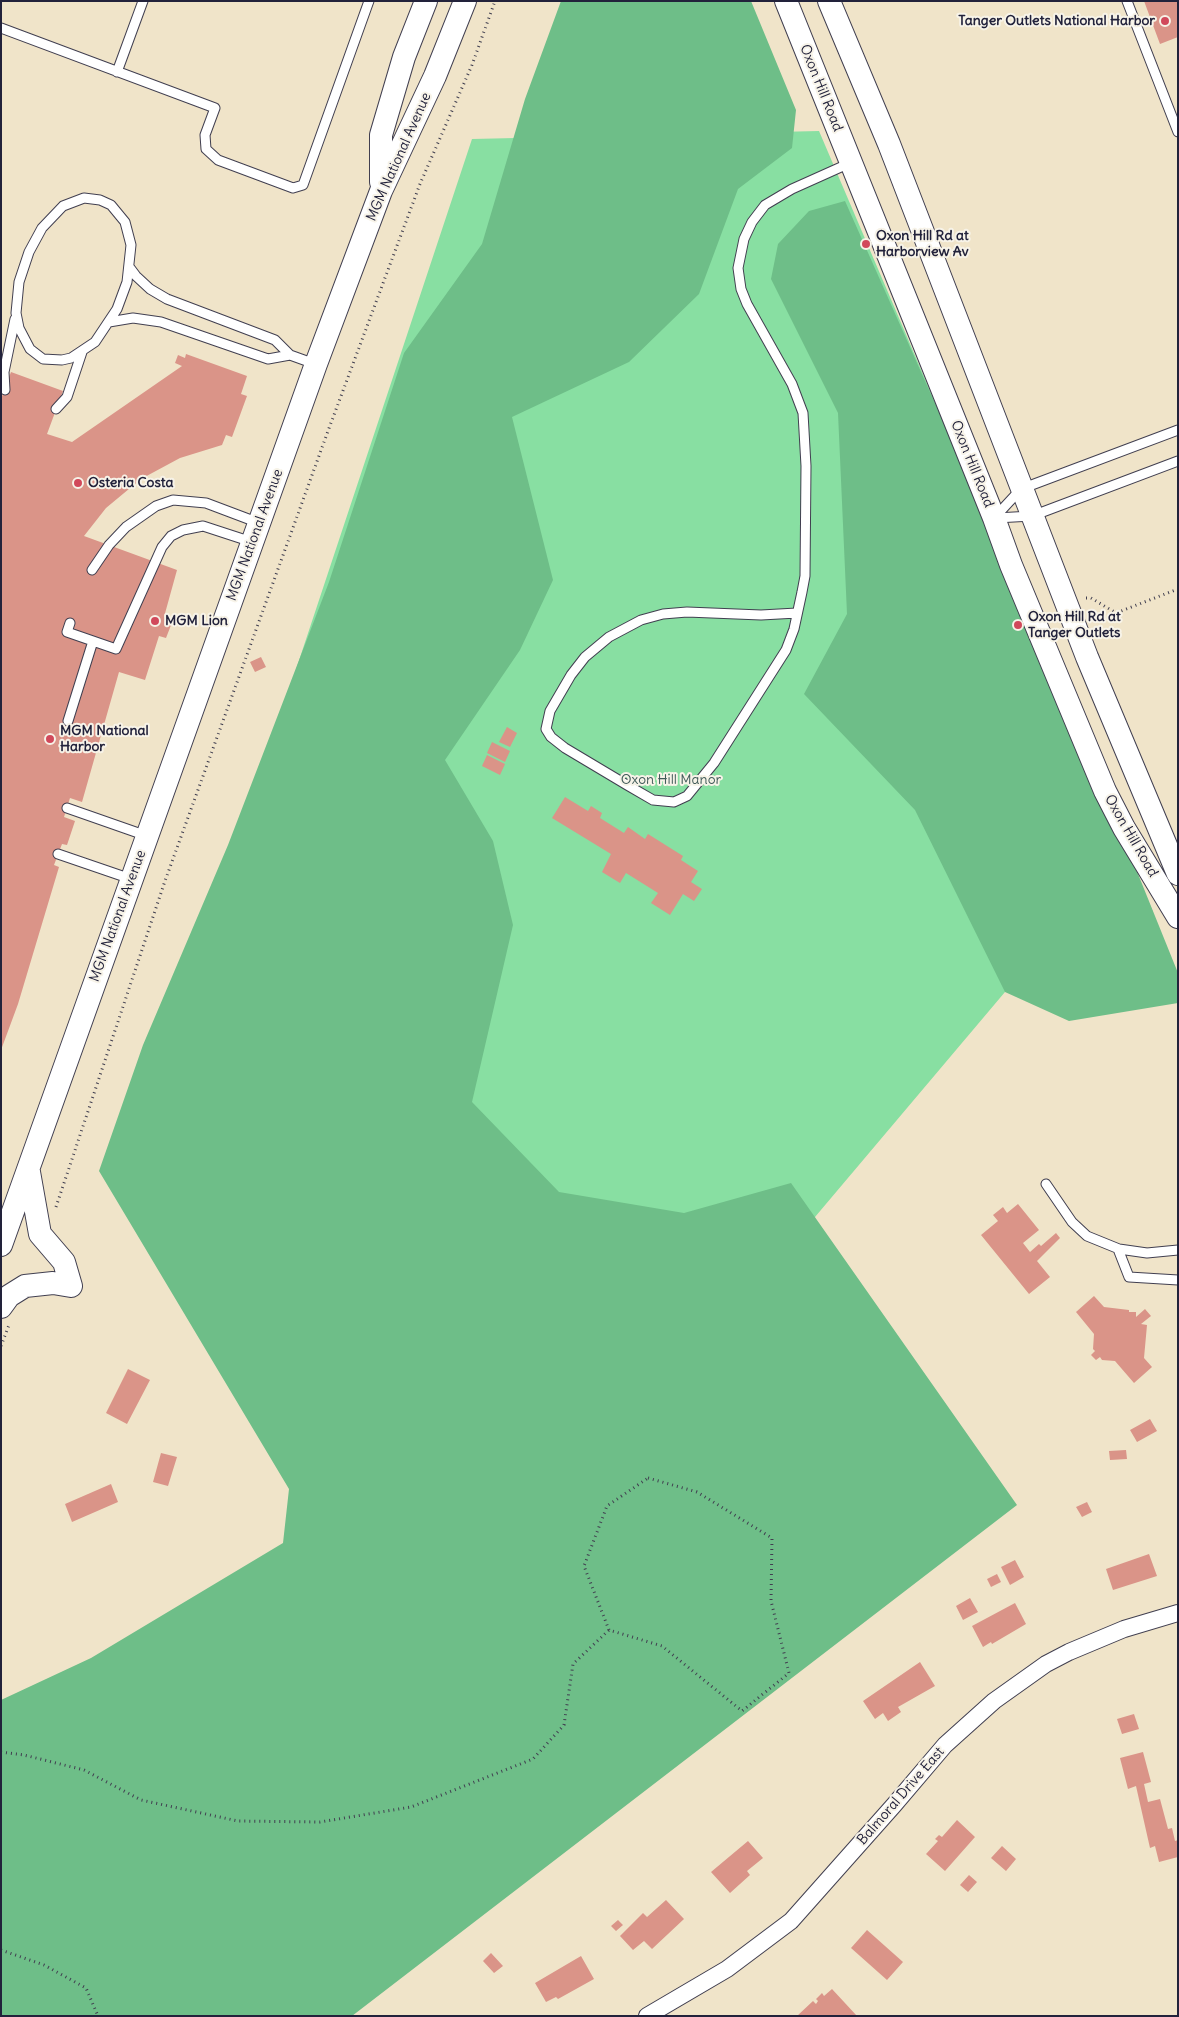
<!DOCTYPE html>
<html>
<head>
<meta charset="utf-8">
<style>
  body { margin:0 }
  #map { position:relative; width:1179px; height:2017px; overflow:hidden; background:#f0e4c9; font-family:Delius,sans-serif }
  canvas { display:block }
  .frame { position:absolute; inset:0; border:2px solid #22223b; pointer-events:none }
</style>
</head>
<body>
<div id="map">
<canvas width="1179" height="2017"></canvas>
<div class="frame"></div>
</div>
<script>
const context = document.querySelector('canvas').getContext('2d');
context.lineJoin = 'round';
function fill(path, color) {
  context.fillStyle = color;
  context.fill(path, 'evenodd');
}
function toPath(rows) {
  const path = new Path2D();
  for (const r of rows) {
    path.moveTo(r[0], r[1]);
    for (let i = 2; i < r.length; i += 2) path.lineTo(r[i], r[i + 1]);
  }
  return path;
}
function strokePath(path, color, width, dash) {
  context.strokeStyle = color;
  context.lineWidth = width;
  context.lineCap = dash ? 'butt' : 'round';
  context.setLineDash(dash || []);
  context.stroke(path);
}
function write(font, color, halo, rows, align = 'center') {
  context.font = font + ' Delius,sans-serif';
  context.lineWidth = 4;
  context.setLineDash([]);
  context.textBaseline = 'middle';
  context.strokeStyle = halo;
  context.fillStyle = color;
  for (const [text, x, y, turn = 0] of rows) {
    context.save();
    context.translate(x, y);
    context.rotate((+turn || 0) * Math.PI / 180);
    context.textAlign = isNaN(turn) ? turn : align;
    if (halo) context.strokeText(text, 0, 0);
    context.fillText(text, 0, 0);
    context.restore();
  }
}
fill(toPath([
  [819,131,1153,912,1005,992,815,1217,655,1285,182,1013,472,139]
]), '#88dfa2');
fill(toPath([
  [561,1,751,1,796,110,792,148,738,189,699,294,629,362,512,417,553,580,520,650,445,760,493,841,513,925,472,1102,559,1192,684,1213,791,1183,1017,1505,352,2016,1,2016,1,1700,91,1658,283,1543,289,1489,99,1171,143,1045,228,845,329,582,404,353,482,244,525,99],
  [845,201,1075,718,1178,973,1178,1003,1069,1021,1005,992,915,810,804,694,847,614,838,413,771,279,778,244,809,211]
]), '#6ebe88');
fill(toPath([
  [1144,1,1178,1,1178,37,1160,44],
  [186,354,247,376,241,394,247,396,232,437,226,435,222,445,180,458,141,479,106,508,84,536,177,570,164,617,173,620,166,638,159,636,145,680,119,672,82,802,70,798,64,817,75,821,67,845,62,844,54,865,59,867,18,1004,1,1050,1,399,11,372,63,391,47,434,72,442,182,366,175,363,178,355,185,358],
  [261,657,266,667,255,672,250,662],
  [507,727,517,733,510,747,499,742],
  [492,742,510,751,505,762,487,753],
  [487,755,505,764,500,775,482,766],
  [565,797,588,811,591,806,602,813,600,818,624,833,628,827,645,839,648,834,683,856,681,860,698,871,691,882,702,889,694,901,683,894,670,915,651,903,658,893,626,873,620,883,602,872,611,854,552,818],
  [1018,1204,1039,1230,1023,1243,1030,1252,1039,1244,1041,1246,1056,1233,1060,1238,1037,1261,1050,1277,1029,1294,981,1235,998,1221,993,1215,1003,1207,1007,1213],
  [1094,1296,1104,1307,1129,1310,1129,1312,1136,1312,1136,1317,1145,1309,1151,1316,1141,1324,1147,1325,1144,1358,1152,1367,1134,1383,1115,1361,1102,1360,1100,1357,1096,1360,1091,1355,1095,1351,1093,1349,1094,1334,1076,1312],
  [128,1369,150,1380,127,1424,106,1413],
  [1150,1419,1157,1431,1137,1442,1130,1430],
  [1126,1450,1127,1459,1110,1460,1109,1451],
  [161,1453,177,1457,168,1486,153,1482],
  [111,1484,118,1502,72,1522,65,1504],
  [1087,1502,1092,1512,1082,1517,1076,1507],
  [1149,1554,1157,1576,1113,1590,1106,1569],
  [1015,1560,1024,1577,1010,1585,1001,1567],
  [997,1574,1001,1582,991,1587,987,1579],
  [970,1598,978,1612,963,1620,956,1606],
  [1015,1603,1026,1624,992,1644,991,1642,983,1647,972,1626],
  [920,1662,935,1686,898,1707,901,1712,888,1721,883,1713,875,1719,863,1701],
  [1134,1714,1139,1729,1122,1734,1117,1719],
  [1143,1752,1151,1782,1144,1784,1148,1802,1160,1799,1168,1829,1172,1828,1175,1841,1178,1840,1178,1857,1159,1862,1155,1846,1150,1848,1136,1786,1128,1789,1120,1758],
  [957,1820,975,1837,945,1871,926,1854,938,1841,935,1839,939,1835,942,1837],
  [748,1841,763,1858,747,1871,750,1875,730,1893,711,1872],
  [1002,1846,1016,1859,1006,1871,991,1858],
  [969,1875,977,1882,968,1892,960,1885],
  [666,1900,684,1919,652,1949,644,1941,633,1950,620,1936,643,1913,647,1917],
  [618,1920,623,1925,616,1931,611,1926],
  [867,1930,903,1962,887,1980,851,1948],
  [491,1953,503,1966,494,1973,483,1961],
  [581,1956,594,1979,558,1999,556,1997,546,2002,535,1983],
  [832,1989,857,2016,797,2016,813,2001,816,2004,818,2001,816,1999,822,1993,824,1996]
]), '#da9488');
const service = toPath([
  [1127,1,1178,132],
  [1,28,215,108,205,135,206,149,218,160,293,188,303,185,369,1],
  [117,72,143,1],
  [84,198,100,200,111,205,125,222,131,245,127,282,117,309,95,342,71,358,62,360,43,359,30,349,19,328,16,313,19,282,29,252,42,228,63,206,84,198],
  [130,268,136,276,150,289,167,299,275,340,290,355,315,364],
  [109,322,133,318,161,322,268,359,290,355],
  [5,390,4,372,15,319],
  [56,409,67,397,82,352],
  [996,516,1021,489,1178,430],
  [996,518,1032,516,1178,461],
  [92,570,109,545,126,527,156,506,173,500,206,503,259,523],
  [797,613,761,615,687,612,663,614,641,620,609,637,585,657,571,675,550,711,546,729,551,737,565,748,627,785,653,800,674,802,687,796,714,763,786,650,794,629,802,592,805,576,806,466,803,413,792,384,747,304,741,289,738,268,744,239,752,222,765,205,792,189,850,163],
  [70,623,67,632,116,649,162,547,171,536,183,530,203,526,252,542],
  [68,721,93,641],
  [67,808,147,836],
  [58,854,131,879],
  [1046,1184,1072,1222,1087,1236,1119,1249,1147,1253,1178,1250],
  [1118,1249,1129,1277,1178,1280]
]);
const minor = toPath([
  [647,2016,727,1969,791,1921,894,1805,945,1745,994,1701,1046,1664,1069,1652,1124,1629,1178,1613]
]);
const secondary = toPath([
  [786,1,994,518,1011,565,1105,791,1124,828,1178,917],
  [829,1,889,144,1087,657,1178,874],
  [381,182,381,135,404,57,426,1],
  [1,1245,316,364,381,191,435,76,465,1],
  [1,1307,9,1296,25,1286,53,1283,71,1286,64,1262,40,1234,29,1172]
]);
strokePath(service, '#413f50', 11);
strokePath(minor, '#413f50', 18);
strokePath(secondary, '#413f50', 24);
strokePath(toPath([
  [1086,598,1091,598,1116,613,1178,589],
  [56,1207,165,881,328,431,420,184,472,65,495,1],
  [1,1346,9,1325],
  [648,1478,697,1492,772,1538,771,1601,789,1673,742,1711,662,1646,609,1630,584,1566,607,1506,648,1478],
  [1,1752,24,1755,84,1770,141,1800,238,1821,320,1822,411,1807,533,1759,564,1725,573,1664,609,1630],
  [1,1950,44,1965,86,1988,98,2016]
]), '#413f50', 3, [1, 4]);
strokePath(service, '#fff', 9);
strokePath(minor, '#fff', 16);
strokePath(secondary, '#fff', 22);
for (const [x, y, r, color] of [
  [1165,21,5,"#d1495b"],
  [866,244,5,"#d1495b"],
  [78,483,5,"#d1495b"],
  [155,621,5,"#d1495b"],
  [1018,625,5,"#d1495b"],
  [50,739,5,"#d1495b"]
]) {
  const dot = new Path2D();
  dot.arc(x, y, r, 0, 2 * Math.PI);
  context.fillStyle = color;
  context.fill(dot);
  strokePath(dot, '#f7f3e8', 2);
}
write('bold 14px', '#22223b', '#f7f3e8', [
  ["Tanger Outlets National Harbor",1155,21,"right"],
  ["Oxon Hill Rd at",876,236],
  ["Harborview Av",876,252],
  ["Osteria Costa",88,483],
  ["Oxon Hill Rd at",1028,617],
  ["Tanger Outlets",1028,633],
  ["MGM Lion",165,621],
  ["MGM National",60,731],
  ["Harbor",60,747]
], 'left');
write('14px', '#22223b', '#f7f3e8', [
  ["Oxon Hill Road",821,88,68],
  ["MGM National Avenue",399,157,-66],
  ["Oxon Hill Road",972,464,68],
  ["MGM National Avenue",255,535,-70],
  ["Oxon Hill Road",1131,836,60],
  ["MGM National Avenue",118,916,-70],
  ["Balmoral Drive East",901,1796,-49]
]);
write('14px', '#415b5a', '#f7f3e8', [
  ["Oxon Hill Manor",671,780]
]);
</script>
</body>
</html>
